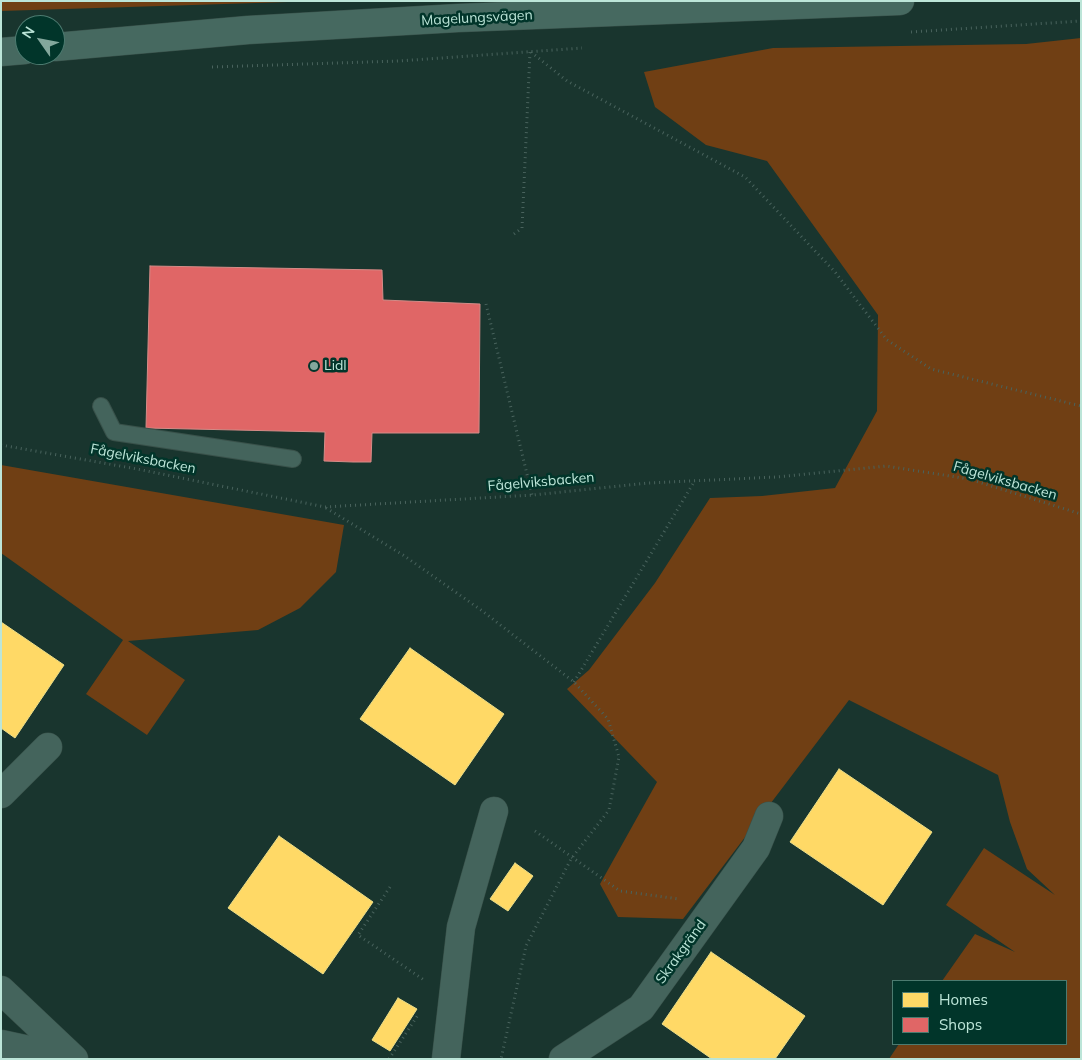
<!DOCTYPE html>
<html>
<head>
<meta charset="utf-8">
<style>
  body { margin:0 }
  #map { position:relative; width:1082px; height:1060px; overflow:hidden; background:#19352e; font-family:Mulish,sans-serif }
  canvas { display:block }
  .frame { position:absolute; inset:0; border:2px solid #bce5d8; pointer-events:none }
  .legend { position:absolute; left:892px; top:980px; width:175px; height:65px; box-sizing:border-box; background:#01352a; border:1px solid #4c7b70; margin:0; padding:6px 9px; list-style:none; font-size:15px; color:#bce5d8 }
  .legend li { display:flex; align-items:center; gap:10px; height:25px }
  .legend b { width:25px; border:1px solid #4c7b70 }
  .north { position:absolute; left:15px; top:15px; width:50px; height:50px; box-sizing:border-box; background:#01352a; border:1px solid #4c7b70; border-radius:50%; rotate:303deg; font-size:14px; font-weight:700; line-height:20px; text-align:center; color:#bce5d8 }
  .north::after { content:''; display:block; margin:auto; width:18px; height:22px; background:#83a79c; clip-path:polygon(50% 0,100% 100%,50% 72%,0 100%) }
</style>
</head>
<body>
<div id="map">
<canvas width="1082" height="1060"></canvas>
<div class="frame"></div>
<ul class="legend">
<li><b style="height:14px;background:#ffd966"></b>Homes</li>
<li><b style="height:14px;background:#e06666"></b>Shops</li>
</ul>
<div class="north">N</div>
</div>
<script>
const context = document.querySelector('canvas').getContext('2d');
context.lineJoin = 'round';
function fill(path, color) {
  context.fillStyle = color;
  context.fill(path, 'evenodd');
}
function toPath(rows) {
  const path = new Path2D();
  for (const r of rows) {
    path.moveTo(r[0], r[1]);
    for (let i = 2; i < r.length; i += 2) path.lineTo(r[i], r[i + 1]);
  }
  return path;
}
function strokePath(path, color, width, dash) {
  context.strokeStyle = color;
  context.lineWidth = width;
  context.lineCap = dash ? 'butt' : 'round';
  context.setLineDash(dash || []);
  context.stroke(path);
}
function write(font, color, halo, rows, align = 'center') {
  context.font = font + ' Mulish,sans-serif';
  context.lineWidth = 5;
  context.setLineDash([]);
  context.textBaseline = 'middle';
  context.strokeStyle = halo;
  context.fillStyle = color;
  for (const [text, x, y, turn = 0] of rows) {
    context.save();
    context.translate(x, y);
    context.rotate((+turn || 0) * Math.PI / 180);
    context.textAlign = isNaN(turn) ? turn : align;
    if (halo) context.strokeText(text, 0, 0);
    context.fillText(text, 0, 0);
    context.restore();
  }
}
fill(toPath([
  [1,1,320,1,1,11],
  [1081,38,1081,1059,889,1059,899,1044,1066,1044,1066,981,942,981,975,934,1015,952,946,905,984,848,1055,895,1027,869,1010,822,998,775,849,700,683,919,618,917,600,884,657,782,567,689,589,670,655,583,710,498,762,496,835,488,877,411,878,315,767,161,706,145,655,107,644,72,773,48,1026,44],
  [1,465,344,525,336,572,300,608,258,630,128,641,185,680,147,735,86,694,123,640,1,553]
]), '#703f14');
const homes = toPath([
  [1,622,64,665,15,738,1,728,1,622],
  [410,648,504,714,455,785,360,719,410,648],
  [839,769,932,832,883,905,790,842,839,769],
  [279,836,373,902,323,974,228,908,279,836],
  [515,863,533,876,508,911,490,899,515,863],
  [711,952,805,1016,775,1059,712,1059,662,1024,711,952],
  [398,998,417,1009,390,1051,372,1040,398,998]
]);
fill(homes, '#ffd966');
strokePath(homes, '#ebdd88', 1);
const shops = toPath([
  [150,266,382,270,383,300,480,304,479,433,372,433,371,462,353,462,324,461,325,432,146,428,150,266]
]);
fill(shops, '#e06666');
strokePath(shops, '#d58c88', 1);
const service = toPath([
  [101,406,114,432,293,459]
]);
const minor = toPath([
  [1,794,48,747],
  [1,990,74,1059],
  [1,1044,71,1059],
  [446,1059,461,927,494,811],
  [563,1059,641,1008,756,848,769,816]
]);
const secondary = toPath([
  [55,47,248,30,458,18,900,1],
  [1,52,25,50]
]);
strokePath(service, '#39514a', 18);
strokePath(minor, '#39514a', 29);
strokePath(secondary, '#39514a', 29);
strokePath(toPath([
  [911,32,1081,21],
  [531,52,567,81,745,177,835,272,887,340,931,369,1081,406],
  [212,67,399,61,582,48],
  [514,234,522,228,530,52],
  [486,304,532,495],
  [1,445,137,469,325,507,533,495,648,483,777,477,886,466,969,479,1081,514],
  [326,508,403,555,481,610,574,682,608,719,619,757,609,810,571,859,526,946,501,1059],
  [574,682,694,482],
  [535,831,620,891,679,899],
  [390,887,358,935,424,980],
  [389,1059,418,1015]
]), '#49635d', 3, [1, 4]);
strokePath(service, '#44645c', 16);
strokePath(minor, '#44645c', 28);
strokePath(secondary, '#466960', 28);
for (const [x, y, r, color] of [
  [314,366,5,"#83a79c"]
]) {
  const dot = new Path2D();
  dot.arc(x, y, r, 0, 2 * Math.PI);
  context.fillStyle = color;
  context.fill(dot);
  strokePath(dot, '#01352a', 2);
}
write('14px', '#bce5d8', '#01352a', [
  ["Magelungsvägen",477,18,-3],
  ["Fågelviksbacken",143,459,11],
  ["Fågelviksbacken",1005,481,16],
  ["Fågelviksbacken",541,482,-5],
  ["Skrakgränd",681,952,-54]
]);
write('14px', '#bce5d8', '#01352a', [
  ["Lidl",324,366]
], 'left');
</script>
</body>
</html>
